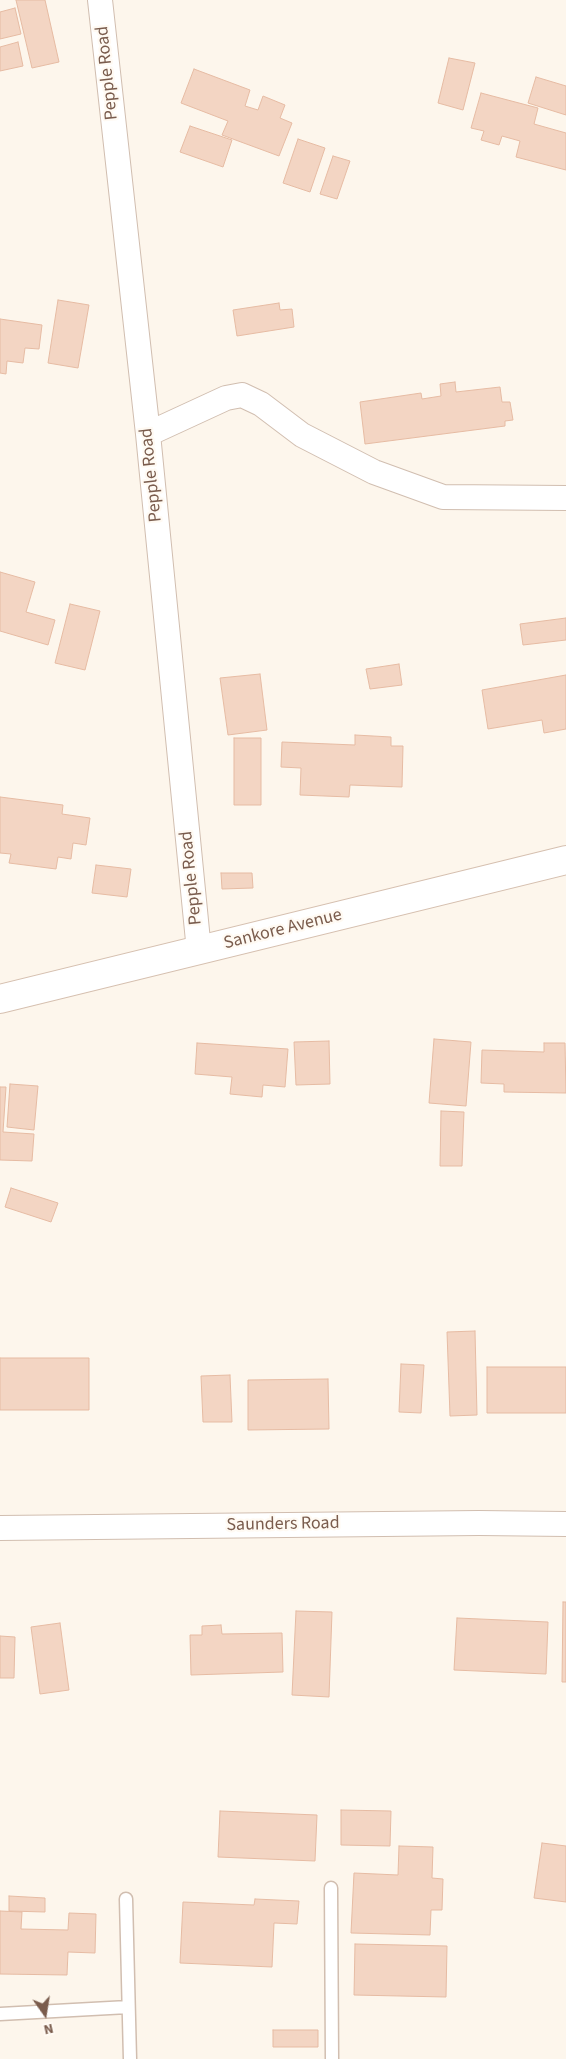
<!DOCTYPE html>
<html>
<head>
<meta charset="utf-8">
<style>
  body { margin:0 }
  #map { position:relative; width:566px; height:2059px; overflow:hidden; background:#fdf6ec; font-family:"Source Sans 3",sans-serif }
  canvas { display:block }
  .north { position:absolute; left:20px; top:1989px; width:50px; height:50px; -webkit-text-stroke:4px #fffaf3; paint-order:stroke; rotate:167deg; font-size:14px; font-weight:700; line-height:20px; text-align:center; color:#7a5c4d }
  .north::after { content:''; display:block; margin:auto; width:18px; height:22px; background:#7a5c4d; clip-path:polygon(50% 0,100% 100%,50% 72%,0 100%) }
</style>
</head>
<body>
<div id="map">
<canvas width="566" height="2059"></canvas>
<div class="north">N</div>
</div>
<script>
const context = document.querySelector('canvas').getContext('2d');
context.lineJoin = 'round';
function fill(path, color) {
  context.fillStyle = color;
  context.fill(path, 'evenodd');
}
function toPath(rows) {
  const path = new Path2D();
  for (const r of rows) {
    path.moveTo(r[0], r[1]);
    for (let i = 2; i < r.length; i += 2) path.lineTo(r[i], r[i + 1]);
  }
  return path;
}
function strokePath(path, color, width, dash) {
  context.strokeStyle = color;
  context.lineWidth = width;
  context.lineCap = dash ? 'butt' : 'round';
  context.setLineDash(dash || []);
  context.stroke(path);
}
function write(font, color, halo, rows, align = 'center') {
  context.font = font + ' "Source Sans 3",sans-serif';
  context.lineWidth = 4.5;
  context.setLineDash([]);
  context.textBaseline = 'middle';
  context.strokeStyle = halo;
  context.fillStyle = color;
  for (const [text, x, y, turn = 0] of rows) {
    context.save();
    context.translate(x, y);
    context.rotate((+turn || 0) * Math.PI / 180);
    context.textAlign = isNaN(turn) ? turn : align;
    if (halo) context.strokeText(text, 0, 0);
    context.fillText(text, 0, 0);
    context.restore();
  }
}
const building = toPath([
  [16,0,45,0,59,62,32,68,16,0],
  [15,8,21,34,0,39,0,12,15,8],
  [18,42,23,66,0,71,0,47,18,42],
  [449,58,475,63,463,110,438,103,449,58],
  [194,69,250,90,245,106,258,110,263,96,285,105,280,118,292,123,279,156,222,135,228,121,181,103,194,69],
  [536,77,566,86,566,115,528,103,536,77],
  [481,93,538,108,534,124,566,133,566,170,516,157,520,141,502,136,499,145,481,140,484,131,471,128,481,93],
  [190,126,232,140,223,167,180,152,190,126],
  [298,139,325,148,310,192,283,183,298,139],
  [333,156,350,161,337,199,320,194,333,156],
  [58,300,89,305,78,368,48,363,58,300],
  [279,303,280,310,292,309,294,327,237,336,233,310,279,303],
  [0,319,42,325,39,349,25,348,23,363,7,361,6,374,0,373,0,319],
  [455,382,456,392,500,387,502,402,510,402,513,420,505,421,505,426,365,444,360,402,421,393,422,399,441,396,440,384,455,382],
  [0,572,35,582,26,612,55,620,48,645,0,631,0,572],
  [70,604,100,611,85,670,55,663,70,604],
  [566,618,566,640,523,645,520,624,566,618],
  [399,664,402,685,370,689,366,669,399,664],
  [260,674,267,730,228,735,220,678,260,674],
  [566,675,566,729,544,733,542,720,488,729,482,690,566,675],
  [355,735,391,737,391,746,403,746,402,787,350,785,349,797,300,795,301,768,281,767,282,742,355,745,355,735],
  [234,738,261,738,261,805,234,805,234,738],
  [0,797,63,805,62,814,90,818,86,845,73,843,71,859,58,857,56,869,9,863,11,854,0,853,0,797],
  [96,865,131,869,127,897,92,893,96,865],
  [221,873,252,873,253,888,222,889,221,873],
  [434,1039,471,1042,466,1106,429,1103,434,1039],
  [329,1041,330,1084,296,1085,294,1042,329,1041],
  [197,1043,288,1049,285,1087,263,1085,262,1097,230,1094,232,1077,195,1074,197,1043],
  [544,1043,565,1043,566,1093,504,1092,504,1084,481,1083,482,1050,544,1052,544,1043],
  [10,1084,38,1086,34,1130,7,1127,10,1084],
  [0,1087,6,1087,3,1132,34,1134,32,1161,0,1160,0,1087],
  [441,1111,464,1112,462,1166,440,1166,441,1111],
  [11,1188,58,1203,51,1222,5,1207,11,1188],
  [475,1331,477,1415,450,1416,447,1332,475,1331],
  [0,1358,89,1358,89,1410,0,1410,0,1358],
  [401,1364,424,1365,421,1413,399,1412,401,1364],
  [487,1367,566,1367,566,1413,487,1413,487,1367],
  [230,1375,232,1422,203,1422,201,1376,230,1375],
  [328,1379,329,1429,248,1430,248,1380,328,1379],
  [563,1602,566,1602,566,1682,562,1682,563,1602],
  [296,1611,332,1612,329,1697,292,1695,296,1611],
  [457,1618,548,1622,546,1674,454,1670,457,1618],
  [60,1623,69,1690,40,1694,31,1627,60,1623],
  [221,1625,222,1634,282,1633,283,1672,191,1675,190,1635,202,1635,202,1626,221,1625],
  [0,1636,15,1637,14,1678,0,1678,0,1636],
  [341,1810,391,1811,390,1846,341,1845,341,1810],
  [220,1811,317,1815,315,1861,218,1857,220,1811],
  [542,1843,566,1846,566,1902,534,1898,542,1843],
  [399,1846,433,1847,432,1878,443,1879,442,1910,431,1910,430,1935,351,1933,354,1873,398,1875,399,1846],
  [9,1896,45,1898,45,1912,9,1911,9,1896],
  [255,1899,299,1901,297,1924,274,1923,272,1967,180,1963,183,1902,254,1905,255,1899],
  [0,1911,22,1912,21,1929,68,1930,69,1913,96,1914,95,1953,68,1952,67,1975,0,1974,0,1911],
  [355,1944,447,1946,446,1997,354,1995,355,1944],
  [273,2030,318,2030,318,2047,273,2047,273,2030]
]);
fill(building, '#f3d5c3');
strokePath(building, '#e6bba3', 1);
const lane = toPath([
  [331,1888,332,2059],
  [126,1899,130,2059],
  [0,2014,128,2007]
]);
const street = toPath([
  [100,0,148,434,199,951],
  [148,434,226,398,242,395,261,404,302,435,374,472,443,497,566,498],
  [0,1528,479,1523,566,1524]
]);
const secondary = toPath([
  [0,999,566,860]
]);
strokePath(lane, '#d1beb0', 15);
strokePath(street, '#d1beb0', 26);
strokePath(secondary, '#d6c0b0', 30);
strokePath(lane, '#fff', 12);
strokePath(street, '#fff', 24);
strokePath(secondary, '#fff', 28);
write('18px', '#7a5c4d', '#fffaf3', [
  ["Pepple Road",108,73,-96],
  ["Pepple Road",152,475,-96],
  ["Pepple Road",192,878,-96],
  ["Sankore Avenue",283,930,-14],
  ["Saunders Road",283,1525,-1]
]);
</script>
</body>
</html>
